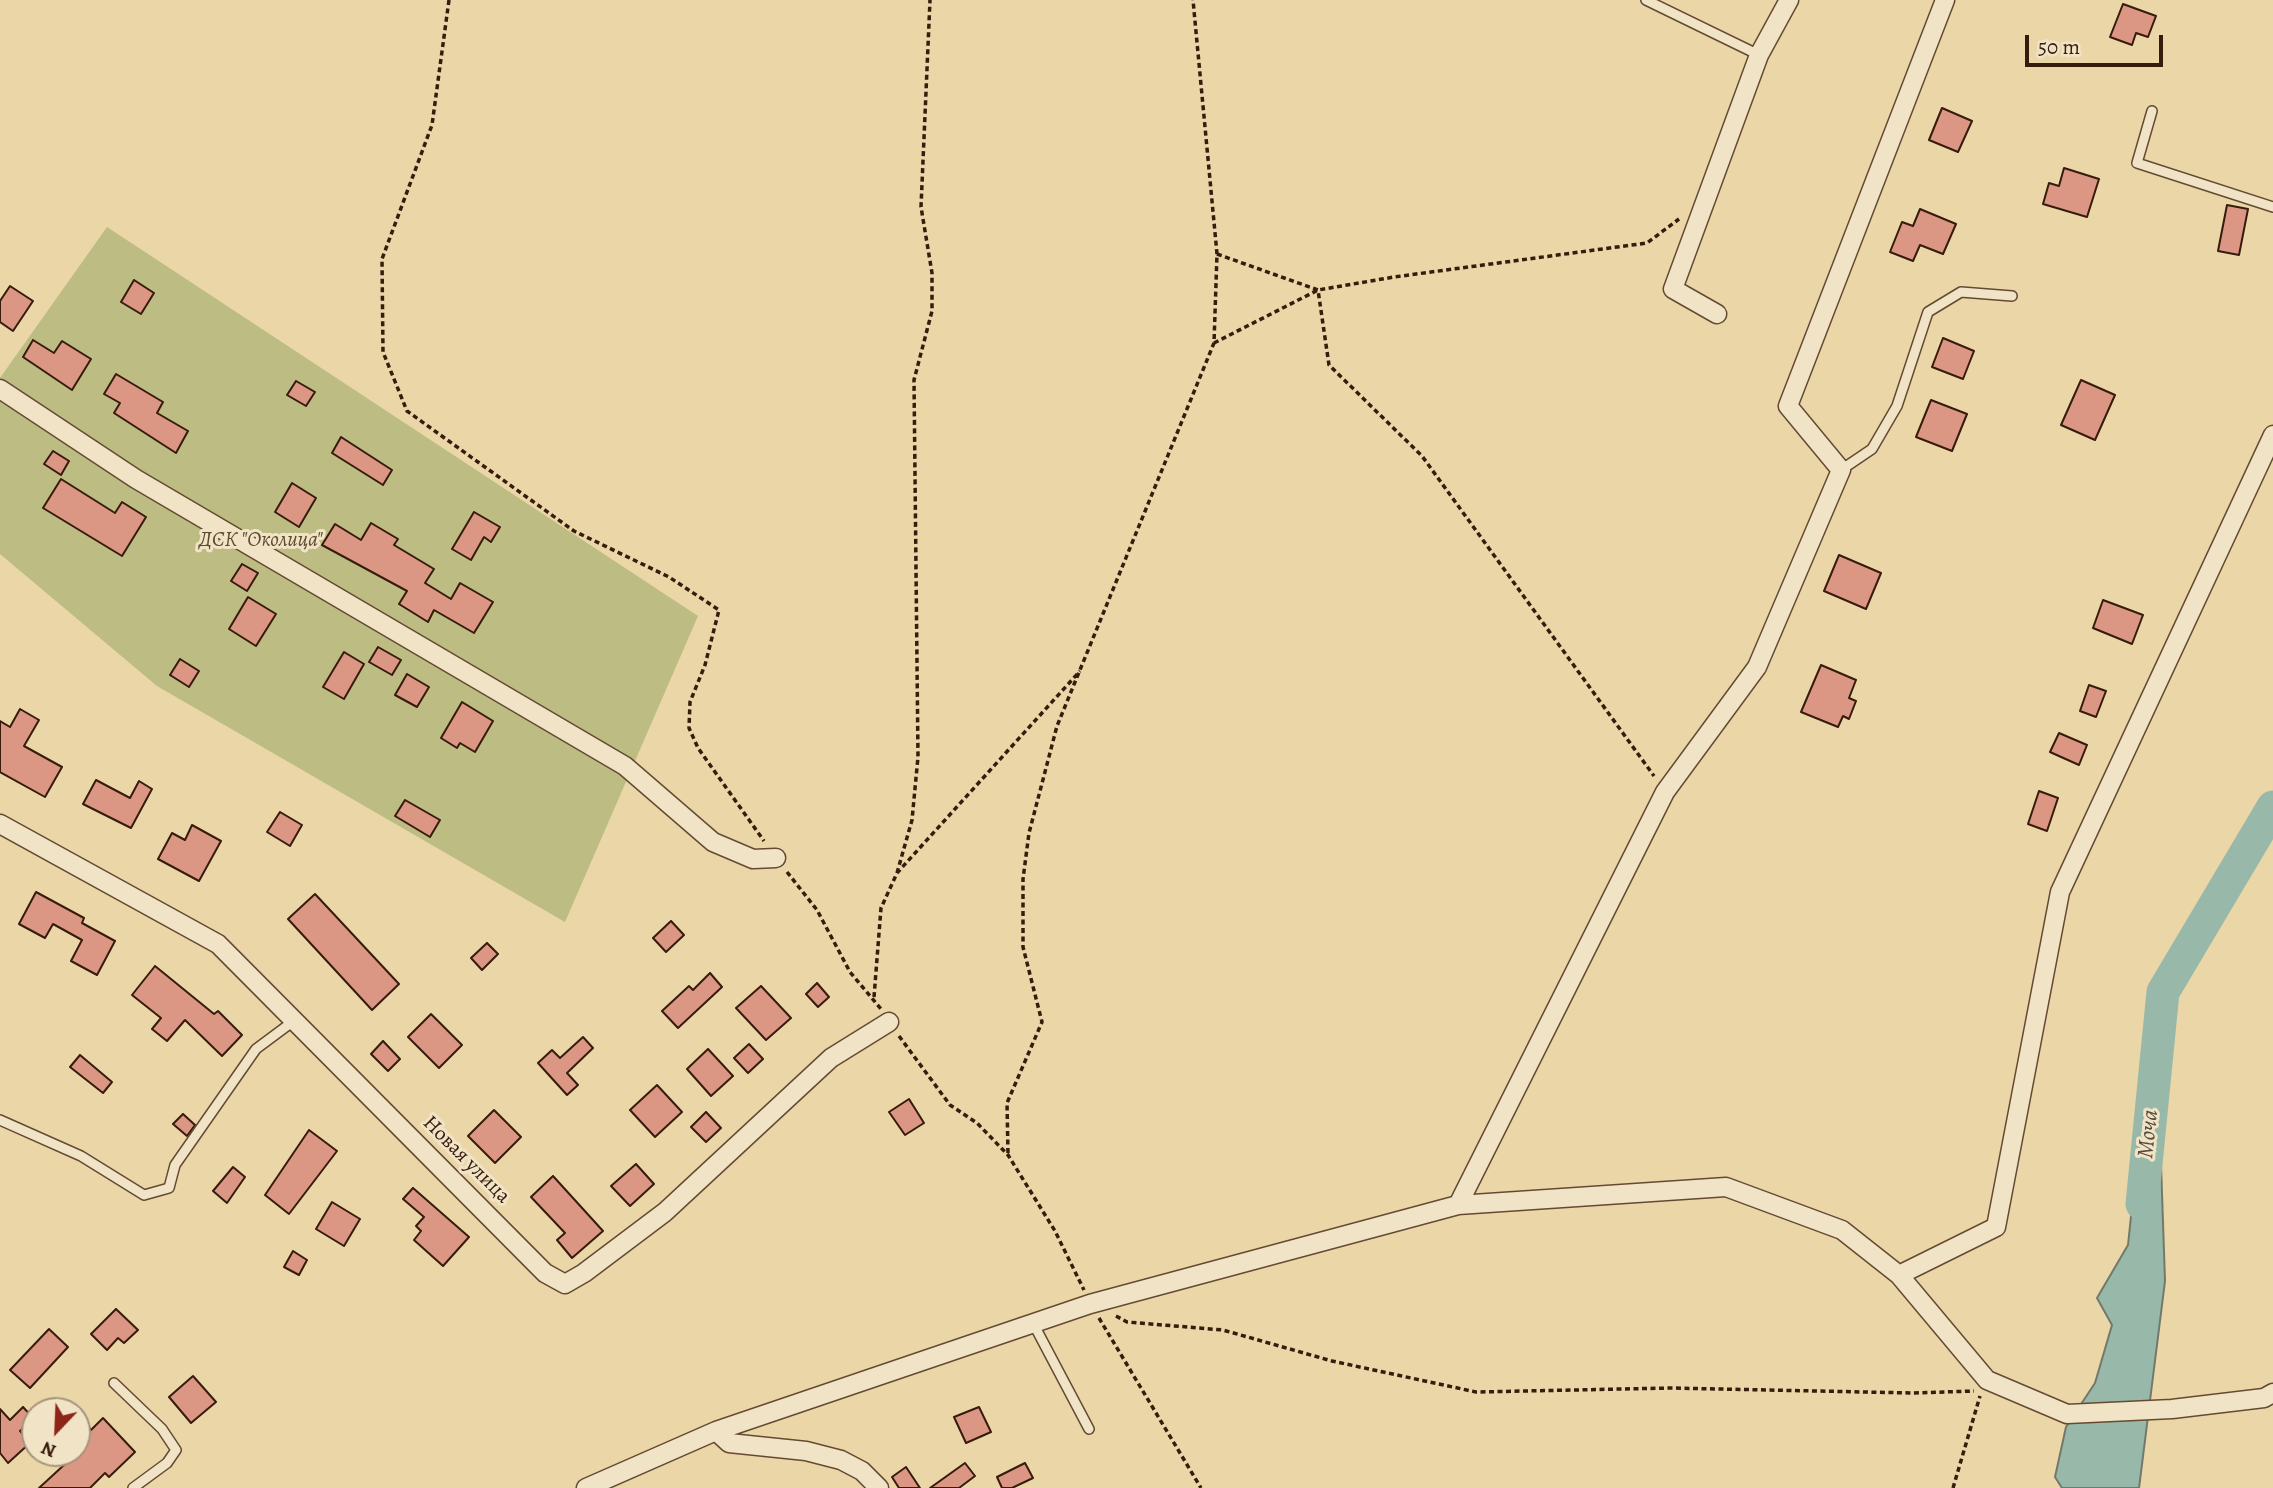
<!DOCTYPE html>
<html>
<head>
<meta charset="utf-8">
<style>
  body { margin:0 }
  #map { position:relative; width:2273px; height:1488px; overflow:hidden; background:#ead6a7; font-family:Alegreya,serif }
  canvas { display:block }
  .north { position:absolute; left:21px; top:1397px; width:70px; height:70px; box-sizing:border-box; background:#f1e4c6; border:2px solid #a7947c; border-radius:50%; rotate:203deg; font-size:19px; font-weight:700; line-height:28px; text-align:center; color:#371b0c }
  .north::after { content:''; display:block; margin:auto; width:24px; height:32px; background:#8f2418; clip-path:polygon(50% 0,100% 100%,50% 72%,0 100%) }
  .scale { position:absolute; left:2025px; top:35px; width:138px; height:32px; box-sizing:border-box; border:4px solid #371b0c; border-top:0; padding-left:9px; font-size:21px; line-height:24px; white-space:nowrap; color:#371b0c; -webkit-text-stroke:5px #f1e4c6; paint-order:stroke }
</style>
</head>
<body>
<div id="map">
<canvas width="2273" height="1488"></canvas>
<div class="north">N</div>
<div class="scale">50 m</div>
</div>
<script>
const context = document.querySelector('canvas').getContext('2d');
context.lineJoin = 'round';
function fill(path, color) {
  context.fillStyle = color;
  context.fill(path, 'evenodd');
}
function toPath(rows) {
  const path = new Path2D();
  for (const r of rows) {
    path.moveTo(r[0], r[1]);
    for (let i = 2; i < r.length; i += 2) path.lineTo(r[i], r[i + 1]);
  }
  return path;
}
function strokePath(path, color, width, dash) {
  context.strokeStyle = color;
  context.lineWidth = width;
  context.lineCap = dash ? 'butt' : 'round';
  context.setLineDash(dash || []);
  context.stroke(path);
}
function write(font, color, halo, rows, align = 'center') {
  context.font = font + ' Alegreya,serif';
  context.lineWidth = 6;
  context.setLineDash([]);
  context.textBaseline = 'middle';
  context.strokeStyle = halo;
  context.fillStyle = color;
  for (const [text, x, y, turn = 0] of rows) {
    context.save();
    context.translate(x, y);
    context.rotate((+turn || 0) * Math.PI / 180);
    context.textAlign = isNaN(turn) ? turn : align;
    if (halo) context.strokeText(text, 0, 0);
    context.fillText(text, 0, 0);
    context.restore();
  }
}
fill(toPath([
  [107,227,698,616,565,922,157,686,0,554,0,378]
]), '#bcbc83');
const water = toPath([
  [2137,1159,2161,1164,2165,1281,2139,1488,2062,1488,2055,1477,2066,1427,2095,1383,2112,1325,2097,1298,2128,1245,2137,1159]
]);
fill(water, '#98b9a9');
strokePath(water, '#717a6a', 2);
strokePath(toPath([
  [2142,1204,2163,992,2273,807]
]), '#98b9a9', 33);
const building = toPath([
  [2123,4,2156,16,2148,37,2136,33,2132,45,2110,37,2123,4],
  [1942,108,1972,121,1958,152,1929,140,1942,108],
  [2064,168,2099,179,2087,217,2043,204,2049,183,2059,186,2064,168],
  [2227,205,2248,209,2239,255,2218,251,2227,205],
  [1920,209,1956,224,1943,254,1920,245,1913,261,1890,252,1902,222,1913,226,1920,209],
  [134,280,154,293,141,314,121,302,134,280],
  [10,286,33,301,13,331,0,322,0,301,10,286],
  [1943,338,1974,351,1963,379,1932,367,1943,338],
  [33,340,54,353,62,341,91,359,72,390,23,357,33,340],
  [116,374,163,402,157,413,188,431,176,453,114,413,120,403,104,394,116,374],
  [2081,380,2115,395,2095,440,2061,425,2081,380],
  [296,381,315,392,306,406,287,395,296,381],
  [1931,400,1967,414,1952,451,1916,437,1931,400],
  [341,437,392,470,383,485,332,453,341,437],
  [53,451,69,461,61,475,44,464,53,451],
  [61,479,115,513,122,502,146,517,122,556,43,508,61,479],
  [292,483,316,498,299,527,275,512,292,483],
  [474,512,500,527,491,542,484,537,471,560,452,549,474,512],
  [371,523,398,539,394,545,434,569,425,583,451,599,460,583,493,602,474,633,434,610,428,622,399,604,407,591,322,545,335,524,361,540,371,523],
  [1839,555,1881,573,1866,609,1824,591,1839,555],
  [242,564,258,573,247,591,231,581,242,564],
  [248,597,276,614,256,646,229,629,248,597],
  [2103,600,2143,615,2132,644,2093,628,2103,600],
  [378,647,401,660,392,675,369,662,378,647],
  [344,652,364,664,344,699,323,687,344,652],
  [180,659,199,671,189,687,170,675,180,659],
  [1821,665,1856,680,1849,698,1856,701,1849,719,1843,716,1838,727,1801,712,1821,665],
  [407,674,429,687,417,707,395,695,407,674],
  [2089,685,2106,691,2096,717,2080,711,2089,685],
  [462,702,493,721,475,752,460,743,457,748,441,738,462,702],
  [20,709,39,720,24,746,62,767,45,797,0,772,0,721,10,727,20,709],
  [2059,733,2087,745,2079,765,2050,752,2059,733],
  [96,780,130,798,139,781,152,789,131,828,83,804,96,780],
  [2039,791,2058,798,2047,831,2028,824,2039,791],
  [405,800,440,820,430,837,395,816,405,800],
  [280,812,302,825,290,846,267,832,280,812],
  [192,825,221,841,199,881,158,859,172,833,185,840,192,825],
  [36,892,84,918,82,923,115,941,97,975,71,961,82,940,53,924,45,938,19,924,36,892],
  [315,894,399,984,372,1010,288,919,315,894],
  [671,921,684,935,666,952,653,938,671,921],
  [487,943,498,954,482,970,471,958,487,943],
  [155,966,214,1014,218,1011,242,1035,222,1056,185,1020,167,1041,152,1029,161,1018,132,995,155,966],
  [710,973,722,987,678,1028,662,1011,689,986,693,990,710,973],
  [817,983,829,997,818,1007,806,994,817,983],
  [761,986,791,1018,766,1040,736,1008,761,986],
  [431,1014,462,1045,439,1068,408,1037,431,1014],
  [583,1037,593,1048,567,1073,578,1085,567,1095,538,1063,552,1050,560,1058,583,1037],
  [383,1041,400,1059,388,1071,371,1054,383,1041],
  [749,1044,763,1059,748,1073,734,1058,749,1044],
  [708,1049,733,1076,711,1096,687,1069,708,1049],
  [80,1055,112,1082,103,1093,70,1067,80,1055],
  [657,1085,682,1112,655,1137,630,1110,657,1085],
  [909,1099,924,1123,905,1135,889,1112,909,1099],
  [494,1110,521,1137,495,1163,468,1136,494,1110],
  [706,1112,721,1128,706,1142,691,1127,706,1112],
  [183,1114,195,1125,187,1136,173,1124,183,1114],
  [309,1130,337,1151,289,1214,265,1195,309,1130],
  [636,1164,654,1184,630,1206,611,1186,636,1164],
  [233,1167,245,1177,227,1203,213,1191,233,1167],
  [553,1176,603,1231,572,1258,557,1240,565,1233,531,1197,553,1176],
  [413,1188,469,1237,443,1266,414,1240,421,1231,416,1226,424,1217,403,1199,413,1188],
  [332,1202,360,1219,344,1246,316,1229,332,1202],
  [293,1251,307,1260,299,1275,284,1267,293,1251],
  [116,1309,138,1330,124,1343,118,1338,107,1350,91,1334,116,1309],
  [49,1329,68,1347,30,1388,10,1370,49,1329],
  [193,1376,216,1402,191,1423,169,1397,193,1376],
  [23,1407,34,1419,20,1431,31,1442,8,1463,0,1453,0,1409,10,1420,23,1407],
  [979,1407,991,1432,966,1443,954,1417,979,1407],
  [77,1409,91,1430,103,1418,135,1452,109,1477,105,1473,90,1488,39,1488,77,1453,77,1409],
  [965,1463,975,1476,959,1488,930,1488,965,1463],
  [1025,1463,1033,1478,1012,1488,1002,1488,997,1477,1025,1463],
  [906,1467,920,1488,899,1488,892,1477,906,1467]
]);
fill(building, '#db9783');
strokePath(building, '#371b0c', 2);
const service = toPath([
  [1646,0,1759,55],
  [2152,111,2137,163,2273,207],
  [1841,470,1872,449,1897,406,1928,312,1961,292,2012,296],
  [0,1120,81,1156,144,1195,169,1188,175,1165,256,1049,295,1020],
  [1033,1323,1089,1429],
  [114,1383,162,1429,176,1450,167,1463,133,1488]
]);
const minor = toPath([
  [1717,314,1673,289,1759,55,1789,0],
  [0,389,136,479,625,766,713,842,753,859,776,858],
  [0,824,218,944,545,1273,565,1284,584,1273,665,1212,831,1058,889,1022],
  [1458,1205,1665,792,1757,667,1841,470,1788,406,1945,0],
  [1899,1275,1996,1227,2060,892,2273,435],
  [716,1431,729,1443,806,1451,841,1460,862,1471,879,1488],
  [586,1488,716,1431,1090,1304,1458,1205,1726,1187,1842,1230,1899,1275,1987,1380,2067,1414,2172,1409,2264,1398,2273,1393]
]);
strokePath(service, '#644a33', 12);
strokePath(minor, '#644a33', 21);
strokePath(toPath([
  [449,0,432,125,382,259,383,352,407,411,574,531,669,577,719,610,705,665,690,702,689,728,698,748,764,841],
  [1217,254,1318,290,1329,365,1422,456,1654,776],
  [1214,343,1318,290,1394,277,1647,243,1679,219],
  [787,872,817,910,850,972,881,1009],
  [897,873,912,820,918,757,914,380,932,311,932,273,921,207,930,0],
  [874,997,881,908,897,873,1080,671],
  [899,1036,950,1105,977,1123,1008,1155,1055,1231,1084,1290],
  [1008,1153,1007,1103,1042,1022,1023,947,1023,879,1029,833,1057,726,1214,343,1217,254,1193,0],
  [1116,1316,1127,1322,1223,1330,1332,1361,1476,1392,1671,1388,1913,1393,1974,1391],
  [1099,1318,1201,1488],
  [1953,1488,1980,1396]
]), '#371b0c', 3.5, [5, 3.5]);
strokePath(service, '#f1e4c6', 9);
strokePath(minor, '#f1e4c6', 18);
write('italic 21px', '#5f4b30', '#f1e4c6', [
  ["ДСК \"Околица\"",261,541]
]);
write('21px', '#371b0c', '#f1e4c6', [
  ["Новая улица",466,1160,45]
]);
write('italic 23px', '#544a3b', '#f1e4c6', [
  ["Моча",2149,1134,-84]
]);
</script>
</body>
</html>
